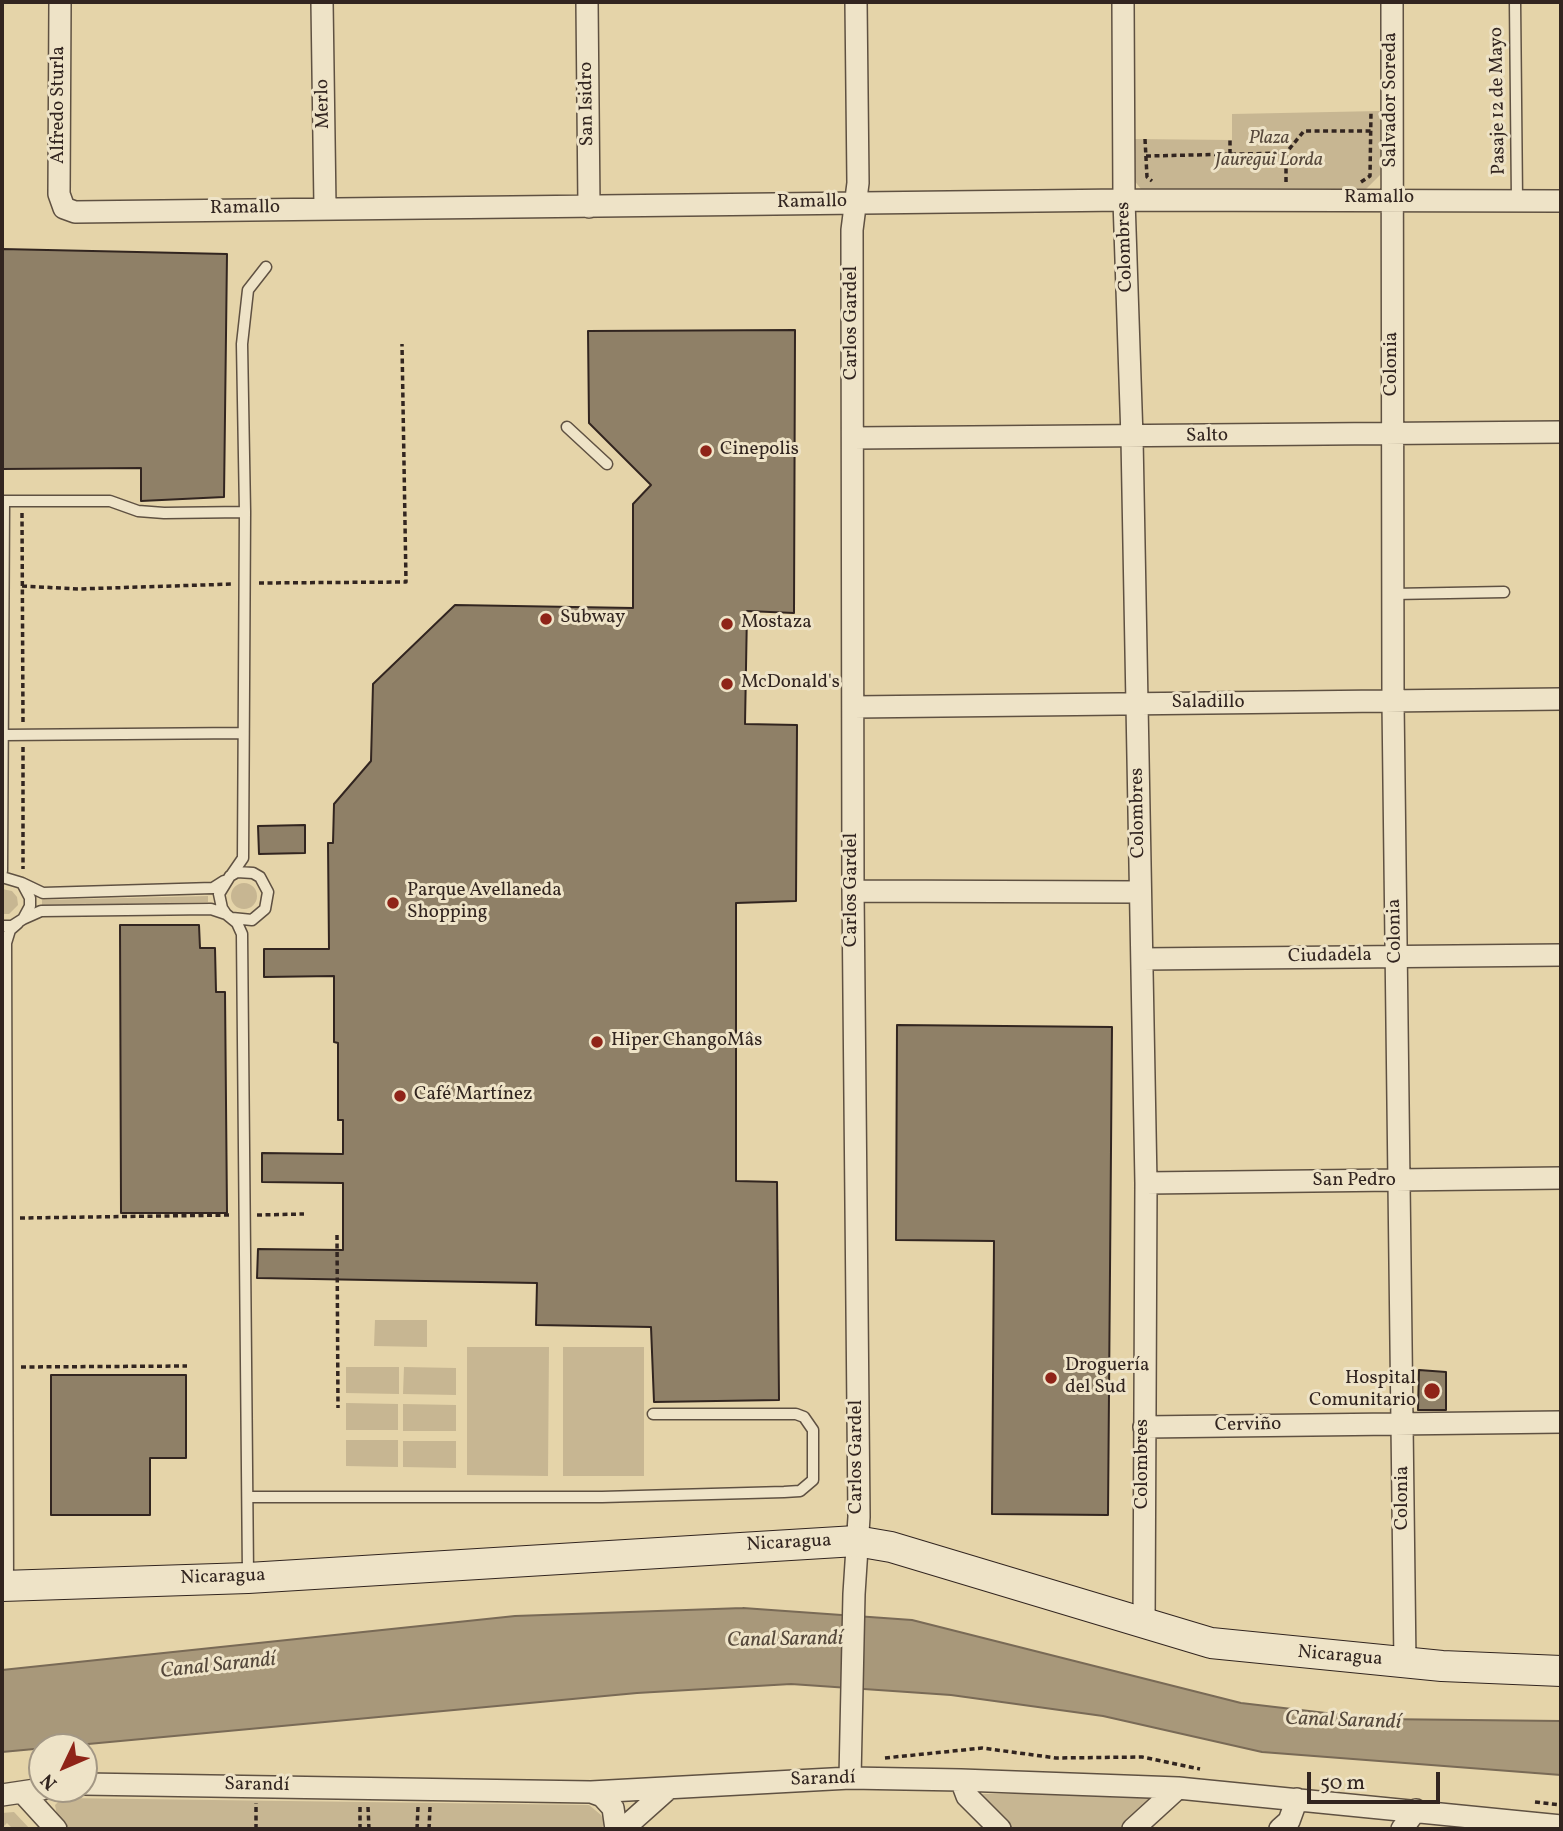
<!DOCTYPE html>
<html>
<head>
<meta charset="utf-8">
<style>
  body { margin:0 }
  #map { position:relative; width:1563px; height:1831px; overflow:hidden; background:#e5d4a9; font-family:Vollkorn,serif }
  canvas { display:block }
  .frame { position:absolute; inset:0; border:4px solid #322520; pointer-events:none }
  .north { position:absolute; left:28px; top:1733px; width:70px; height:70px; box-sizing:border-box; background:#eee3c7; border:2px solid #a39784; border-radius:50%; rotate:226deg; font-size:19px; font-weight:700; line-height:28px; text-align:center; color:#322520 }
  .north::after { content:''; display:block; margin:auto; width:24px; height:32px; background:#8f2418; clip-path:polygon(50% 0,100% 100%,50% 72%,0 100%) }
  .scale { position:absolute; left:1307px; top:1772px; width:133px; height:32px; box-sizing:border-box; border:4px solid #322520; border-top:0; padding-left:9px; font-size:21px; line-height:24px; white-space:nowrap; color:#322520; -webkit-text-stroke:5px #eee3c7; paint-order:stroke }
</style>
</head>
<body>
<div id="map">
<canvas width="1563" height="1831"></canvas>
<div class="frame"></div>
<div class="north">N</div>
<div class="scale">50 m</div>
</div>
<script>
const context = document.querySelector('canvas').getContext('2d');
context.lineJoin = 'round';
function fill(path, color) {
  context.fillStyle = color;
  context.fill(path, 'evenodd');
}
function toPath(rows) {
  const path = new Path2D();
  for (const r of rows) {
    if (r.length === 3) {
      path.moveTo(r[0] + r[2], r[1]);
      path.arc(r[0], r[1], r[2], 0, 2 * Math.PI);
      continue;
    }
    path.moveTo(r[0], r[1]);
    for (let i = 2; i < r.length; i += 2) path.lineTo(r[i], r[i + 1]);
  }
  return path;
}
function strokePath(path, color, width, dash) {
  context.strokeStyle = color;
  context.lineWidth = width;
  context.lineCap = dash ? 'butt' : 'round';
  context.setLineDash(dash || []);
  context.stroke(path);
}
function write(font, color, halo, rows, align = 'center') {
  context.font = font + ' Vollkorn,serif';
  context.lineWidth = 6;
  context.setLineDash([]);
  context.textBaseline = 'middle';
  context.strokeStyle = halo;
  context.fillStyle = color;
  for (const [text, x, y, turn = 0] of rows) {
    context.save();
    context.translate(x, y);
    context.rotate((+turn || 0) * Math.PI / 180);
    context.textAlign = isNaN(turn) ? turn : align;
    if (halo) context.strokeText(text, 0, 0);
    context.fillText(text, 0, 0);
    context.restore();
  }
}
fill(toPath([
  [1380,111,1380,175,1366,189,1141,189,1133,179,1134,139,1232,140,1232,114],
  [244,896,13],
  [2,889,12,891,17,897,18,905,9,914,2,914],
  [208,896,208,902,42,906,42,900],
  [375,1320,427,1320,427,1347,374,1346],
  [467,1347,549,1347,548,1476,467,1475],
  [563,1347,644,1347,644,1476,563,1476],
  [346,1367,399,1367,399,1394,346,1393],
  [404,1367,456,1368,456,1395,403,1394],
  [346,1403,398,1404,398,1430,346,1430],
  [403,1404,456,1405,456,1431,403,1431],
  [346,1440,398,1440,398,1467,346,1466],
  [403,1441,456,1441,456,1468,403,1467],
  [1140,1793,1148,1798,1148,1804,1119,1829,1010,1829,980,1794],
  [62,1798,589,1805,601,1815,605,1823,601,1829,70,1829,57,1815,55,1805],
  [14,1812,30,1829,13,1829,7,1823,2,1828,2,1813]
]), '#c7b692');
const water = toPath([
  [743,1608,912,1620,1241,1703,1377,1719,1561,1721,1561,1775,1262,1752,1103,1716,951,1695,791,1684,637,1693,2,1752,2,1670,515,1616,743,1608]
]);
fill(water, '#a8987a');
strokePath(water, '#796a56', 2);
const building = toPath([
  [2,249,227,254,224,497,141,501,141,468,2,469,2,249],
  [795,330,794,613,747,611,745,724,797,725,796,901,736,903,736,1181,777,1182,779,1400,654,1402,651,1327,536,1325,537,1283,257,1278,258,1249,343,1250,343,1183,262,1182,262,1153,343,1154,343,1120,338,1120,338,1043,334,1042,334,976,264,977,264,949,329,949,328,843,333,843,334,804,371,761,373,684,455,605,633,608,633,504,651,485,589,423,588,331,795,330],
  [305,825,305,853,259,854,258,826,305,825],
  [120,925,199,925,200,948,215,948,216,992,225,992,227,1213,121,1213,120,925],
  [897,1025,1112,1027,1108,1515,992,1514,994,1241,896,1240,897,1025],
  [1419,1370,1446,1372,1446,1410,1418,1410,1419,1370],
  [51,1375,186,1375,186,1458,150,1458,150,1515,51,1515,51,1375]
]);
fill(building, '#8f8067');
strokePath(building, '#322520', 2);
const service = toPath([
  [1515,2,1517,200],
  [567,427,607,464],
  [2,501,110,501,138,511,164,513,245,512],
  [1393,594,1504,592],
  [4,735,243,733],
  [2,871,4,502],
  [232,874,243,858,245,512,242,344,248,290,266,267],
  [2,877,22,883,30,898,30,906,23,919,12,926,2,926],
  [22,883,43,893,213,888,224,881],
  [232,918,252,920,265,909,268,892,260,877,253,873,237,872,230,876,219,894,222,908,226,914,237,923,242,934,248,1575],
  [23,919,41,911,211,909,226,914],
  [248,1497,602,1497,784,1492,800,1491,813,1480,813,1430,804,1417,796,1414,653,1414],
  [8,1583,6,943,10,930,18,923]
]);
const minor = toPath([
  [60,2,59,194,64,208,75,212,1124,200,1561,201],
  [322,2,325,207],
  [587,2,589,207],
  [1123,2,1124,200,1132,438,1146,1183,1144,1625],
  [1392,2,1393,702,1405,1663],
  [853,438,1561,432],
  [854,707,1561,699],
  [853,891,1140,892],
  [1142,959,1561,955],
  [1146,1183,1561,1178],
  [1144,1427,1561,1422],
  [850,1778,854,1594,859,1517,853,891,852,230,858,183,856,2],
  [961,1780,967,1796,1000,1829],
  [84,1784,591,1792,850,1778,961,1780,1178,1788,1561,1826],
  [591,1792,602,1796,613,1808,616,1829],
  [23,1793,56,1829],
  [2,1795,42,1789],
  [623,1829,669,1788],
  [1133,1829,1178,1788],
  [1280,1829,1289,1821,1297,1799],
  [1402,1829,1416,1810]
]);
const secondary = toPath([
  [2,1586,248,1578,856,1541,891,1547,1211,1643,1442,1666,1561,1671]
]);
strokePath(service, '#5f5142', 13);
strokePath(minor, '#5f5142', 24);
strokePath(secondary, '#322520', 32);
strokePath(toPath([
  [1145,139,1147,177,1152,181],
  [1230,154,1230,140],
  [1146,156,1286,153],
  [1286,182,1286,153,1304,131,1371,131],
  [1361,182,1370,176,1371,112],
  [22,513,23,722],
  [259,583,406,582,402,344],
  [22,586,78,589,234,584],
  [23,747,23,869],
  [257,1215,304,1214],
  [20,1218,232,1215],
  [337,1235,338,1408],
  [21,1367,187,1366],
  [885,1758,982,1748,1056,1758,1142,1757,1200,1769],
  [1535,1802,1561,1805],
  [360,1807,360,1829],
  [368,1807,369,1829],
  [256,1829,256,1803],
  [417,1829,418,1807],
  [429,1829,430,1807]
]), '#322520', 3.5, [5, 3.5]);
strokePath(service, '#eee3c7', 10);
strokePath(minor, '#eee3c7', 21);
strokePath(secondary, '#eee3c7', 30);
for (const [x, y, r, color] of [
  [706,451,7,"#8f2418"],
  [546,619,7,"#8f2418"],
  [727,624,7,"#8f2418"],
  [727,684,7,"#8f2418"],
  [393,903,7,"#8f2418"],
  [597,1042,7,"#8f2418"],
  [400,1096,7,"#8f2418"],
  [1051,1378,7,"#8f2418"],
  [1432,1391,9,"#8f2418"]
]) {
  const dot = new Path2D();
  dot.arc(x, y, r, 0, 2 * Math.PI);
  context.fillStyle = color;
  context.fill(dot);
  strokePath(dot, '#eee3c7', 2.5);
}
write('19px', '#322520', '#eee3c7', [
  ["Salvador Soreda",1392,100,-90],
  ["Pasaje 12 de Mayo",1499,101,-91],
  ["Merlo",324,104,-91],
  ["San Isidro",588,104,-91],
  ["Alfredo Sturla",60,105,-90],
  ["Ramallo",1379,199],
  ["Ramallo",812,203,-1],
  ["Ramallo",245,209,-1],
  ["Colombres",1126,247,-92],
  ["Carlos Gardel",853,323,-90],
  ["Colonia",1393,364,-90],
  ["Salto",1207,437,-1],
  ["Saladillo",1208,704],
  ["Colombres",1139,813,-91],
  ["Carlos Gardel",853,890,-90],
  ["Colonia",1396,931,-91],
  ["Ciudadela",1330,957,-1],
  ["San Pedro",1354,1182],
  ["Cerviño",1248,1426,-1],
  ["Carlos Gardel",858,1457,-90],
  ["Colombres",1144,1464,-90],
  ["Colonia",1404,1498,-90],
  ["Nicaragua",789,1544,-3],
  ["Nicaragua",223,1578,-2],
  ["Nicaragua",1340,1657,5],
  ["Sarandí",823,1780,-2],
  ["Sarandí",257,1786,1]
]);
write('italic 19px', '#57493c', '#eee3c7', [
  ["Plaza",1269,140],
  ["Jauregui Lorda",1269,162]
]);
write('19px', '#322520', '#eee3c7', [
  ["Cinepolis",720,451],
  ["Subway",560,619],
  ["Mostaza",741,624],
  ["McDonald's",741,684],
  ["Parque Avellaneda",407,892],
  ["Shopping",407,914],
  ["Hiper ChangoMâs",611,1042],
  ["Café Martínez",414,1096],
  ["Droguería",1065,1367],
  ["del Sud",1065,1389],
  ["Hospital",1416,1380,"right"],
  ["Comunitario",1416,1402,"right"]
], 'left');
write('italic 21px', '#55483b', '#eee3c7', [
  ["Canal Sarandí",785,1641,-1],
  ["Canal Sarandí",218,1667,-6],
  ["Canal Sarandí",1343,1722,2]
]);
</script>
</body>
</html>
